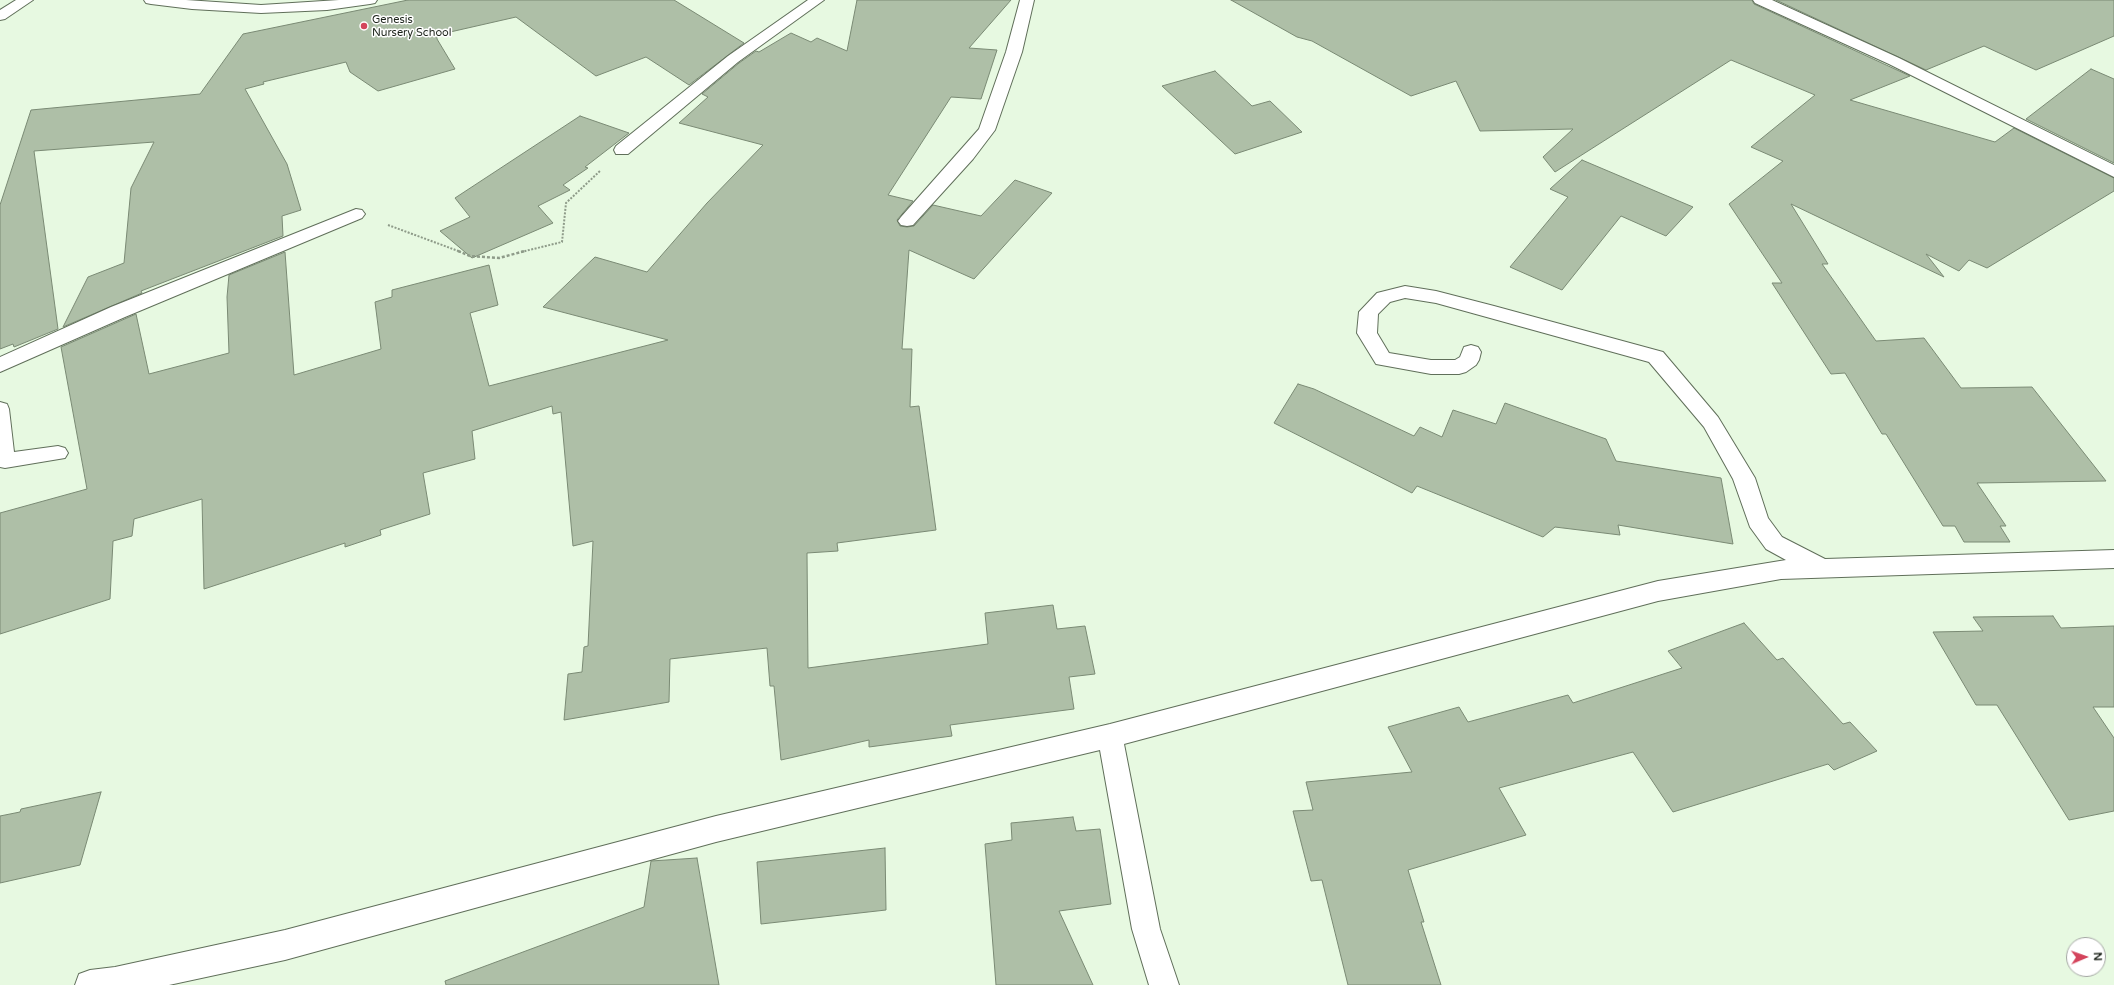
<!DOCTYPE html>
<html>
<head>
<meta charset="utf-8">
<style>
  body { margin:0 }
  #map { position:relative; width:2114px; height:985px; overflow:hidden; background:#e7f9e1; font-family:"Varela Round",sans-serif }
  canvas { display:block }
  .north { position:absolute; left:2066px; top:937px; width:40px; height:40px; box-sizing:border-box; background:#fff; border:1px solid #a4a7a3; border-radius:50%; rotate:88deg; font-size:11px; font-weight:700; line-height:16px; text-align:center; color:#1c231a }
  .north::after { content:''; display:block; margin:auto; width:14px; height:18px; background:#d4445c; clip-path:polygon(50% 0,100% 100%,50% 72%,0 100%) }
</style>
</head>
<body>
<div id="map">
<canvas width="2114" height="985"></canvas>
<div class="north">N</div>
</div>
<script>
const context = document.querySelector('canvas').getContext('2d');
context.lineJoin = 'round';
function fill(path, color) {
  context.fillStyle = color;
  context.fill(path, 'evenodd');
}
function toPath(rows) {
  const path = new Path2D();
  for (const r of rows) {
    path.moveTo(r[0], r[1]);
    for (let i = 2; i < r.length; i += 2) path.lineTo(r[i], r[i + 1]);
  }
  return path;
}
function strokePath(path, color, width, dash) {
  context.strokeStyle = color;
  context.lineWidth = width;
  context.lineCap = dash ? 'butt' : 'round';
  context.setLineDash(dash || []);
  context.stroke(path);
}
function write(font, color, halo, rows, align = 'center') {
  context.font = font + ' "Varela Round",sans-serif';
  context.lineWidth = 3;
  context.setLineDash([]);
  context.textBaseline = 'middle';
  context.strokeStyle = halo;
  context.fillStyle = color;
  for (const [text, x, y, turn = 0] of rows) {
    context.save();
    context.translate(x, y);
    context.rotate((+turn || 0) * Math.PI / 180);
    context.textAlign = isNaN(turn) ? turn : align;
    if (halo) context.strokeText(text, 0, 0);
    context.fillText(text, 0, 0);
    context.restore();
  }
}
const building = toPath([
  [408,0,674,0,744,43,689,85,646,57,596,76,516,17,437,35,437,39,455,69,378,91,350,72,346,62,263,82,264,84,245,89,287,164,301,210,282,216,283,236,141,291,142,293,63,327,88,277,124,263,131,188,154,142,34,151,58,329,14,347,13,344,0,349,0,205,31,110,200,94,243,34,408,0],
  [857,0,1011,0,969,48,997,50,981,99,951,97,888,195,913,201,897,220,900,226,907,227,914,226,933,205,981,216,1015,180,1052,193,974,279,909,250,902,349,912,349,910,407,919,406,936,530,837,543,838,551,807,553,808,668,988,644,985,613,1053,605,1057,629,1085,626,1095,674,1069,677,1074,709,950,725,952,736,869,747,869,740,781,760,774,686,770,686,767,648,670,659,669,702,564,720,568,674,582,672,584,647,588,646,593,541,573,546,561,412,553,414,552,406,472,431,475,459,423,473,430,514,380,530,381,535,345,547,345,543,204,589,202,499,134,519,132,536,113,541,110,599,0,634,0,513,87,489,61,347,136,314,149,374,229,353,227,297,229,275,285,252,294,375,381,349,375,302,392,297,392,290,489,265,498,305,470,313,489,386,668,340,543,307,595,257,647,272,707,203,763,145,679,123,708,97,702,94,739,63,756,51,759,52,791,33,811,42,817,38,847,51,857,0],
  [1231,0,1752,0,1754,4,1910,76,1850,100,1995,142,2014,128,2114,178,2114,191,1987,268,1969,260,1959,271,1926,254,1944,277,1791,204,1828,264,1822,264,1876,341,1924,338,1961,388,2032,387,2106,481,1977,483,2006,526,2000,526,2010,542,1964,542,1955,526,1943,526,1886,434,1882,434,1845,373,1831,374,1772,283,1782,283,1729,204,1783,161,1751,147,1815,95,1731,60,1555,172,1543,157,1573,129,1480,131,1456,81,1411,96,1312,41,1297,37,1231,0],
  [1776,0,2114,0,2114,36,2036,70,1984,46,1926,70,1776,0],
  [2091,69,2114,79,2114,163,2026,119,2091,69],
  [1215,71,1252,106,1270,101,1302,132,1235,154,1162,86,1215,71],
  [580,116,629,133,585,167,588,168,563,185,570,190,538,206,553,223,472,258,440,231,470,217,455,198,580,116],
  [1582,160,1693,207,1666,236,1621,216,1562,290,1510,267,1568,197,1550,189,1582,160],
  [1298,384,1314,389,1414,436,1420,427,1442,437,1453,410,1496,424,1505,403,1606,439,1616,461,1721,478,1733,544,1618,525,1620,535,1555,527,1543,537,1417,486,1412,493,1274,423,1298,384],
  [2053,616,2061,628,2114,626,2114,707,2093,707,2114,738,2114,811,2069,820,1997,705,1976,705,1933,632,1983,631,1973,617,2053,616],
  [1744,623,1777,660,1783,658,1843,724,1850,722,1877,751,1834,770,1828,764,1673,812,1633,752,1499,788,1526,835,1408,870,1424,922,1421,922,1441,985,1348,985,1322,880,1311,881,1293,811,1313,810,1306,782,1412,772,1388,727,1459,707,1468,722,1568,695,1573,703,1682,668,1668,651,1744,623],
  [101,792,80,865,0,883,0,816,20,812,21,809,101,792],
  [1073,817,1076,831,1100,829,1111,904,1059,911,1093,985,996,985,985,844,1012,840,1011,823,1073,817],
  [885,848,886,910,761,924,757,862,885,848],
  [697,858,719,985,446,985,445,981,644,907,651,861,697,858]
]);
fill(building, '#aebfa7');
strokePath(building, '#7a8a74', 1);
const service = toPath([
  [0,402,7,404,9,409,14,452,58,446,65,448,68,453,65,458,5,468,0,467,0,402]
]);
const minor = toPath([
  [16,0,33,0,5,19,0,20,0,10,16,0],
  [144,0,186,0,261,5,339,0,377,0,375,3,370,4,327,10,261,13,192,9,151,4,146,3,144,0],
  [808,0,824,0,738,62,628,154,616,154,614,150,616,146,728,56,808,0],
  [1020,0,1034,0,1022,52,995,130,973,159,913,225,907,226,901,225,898,221,901,217,979,129,1006,52,1020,0],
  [1753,0,1772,0,1899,58,2114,165,2114,177,1889,64,1755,3,1753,0],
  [356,209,362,210,365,214,362,218,125,317,0,372,0,357,111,307,356,209],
  [1405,286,1436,291,1494,306,1663,352,1718,417,1755,478,1768,518,1782,537,1825,559,2114,550,2114,568,1781,579,1658,601,1124,744,1160,929,1179,985,1149,985,1132,929,1100,750,716,842,285,960,169,985,75,985,79,974,90,970,115,967,285,930,716,816,1110,724,1658,581,1786,560,1766,549,1750,527,1733,479,1704,427,1649,362,1436,303,1405,298,1390,302,1378,314,1377,333,1389,353,1431,360,1455,360,1460,357,1464,347,1471,345,1478,347,1481,352,1479,360,1476,365,1466,372,1459,374,1431,374,1376,364,1357,333,1359,312,1377,293,1405,286]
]);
strokePath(service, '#606f5a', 2);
strokePath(minor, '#606f5a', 2);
strokePath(toPath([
  [388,225,461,252],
  [521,252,562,242,566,203,601,170]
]), '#8e9b89', 2, [2, 1.5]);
strokePath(toPath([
  [458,251,470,256,499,258,525,251]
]), '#8e9b89', 2.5, [3, 2]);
fill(service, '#fff');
fill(minor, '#fff');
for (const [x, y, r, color] of [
  [364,26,4,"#d4445c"]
]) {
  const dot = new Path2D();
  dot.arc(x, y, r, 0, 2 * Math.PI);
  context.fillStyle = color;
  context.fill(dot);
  strokePath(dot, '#fff', 1.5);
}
write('11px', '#1c231a', '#fff', [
  ["Genesis",372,20],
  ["Nursery School",372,33]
], 'left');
</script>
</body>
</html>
